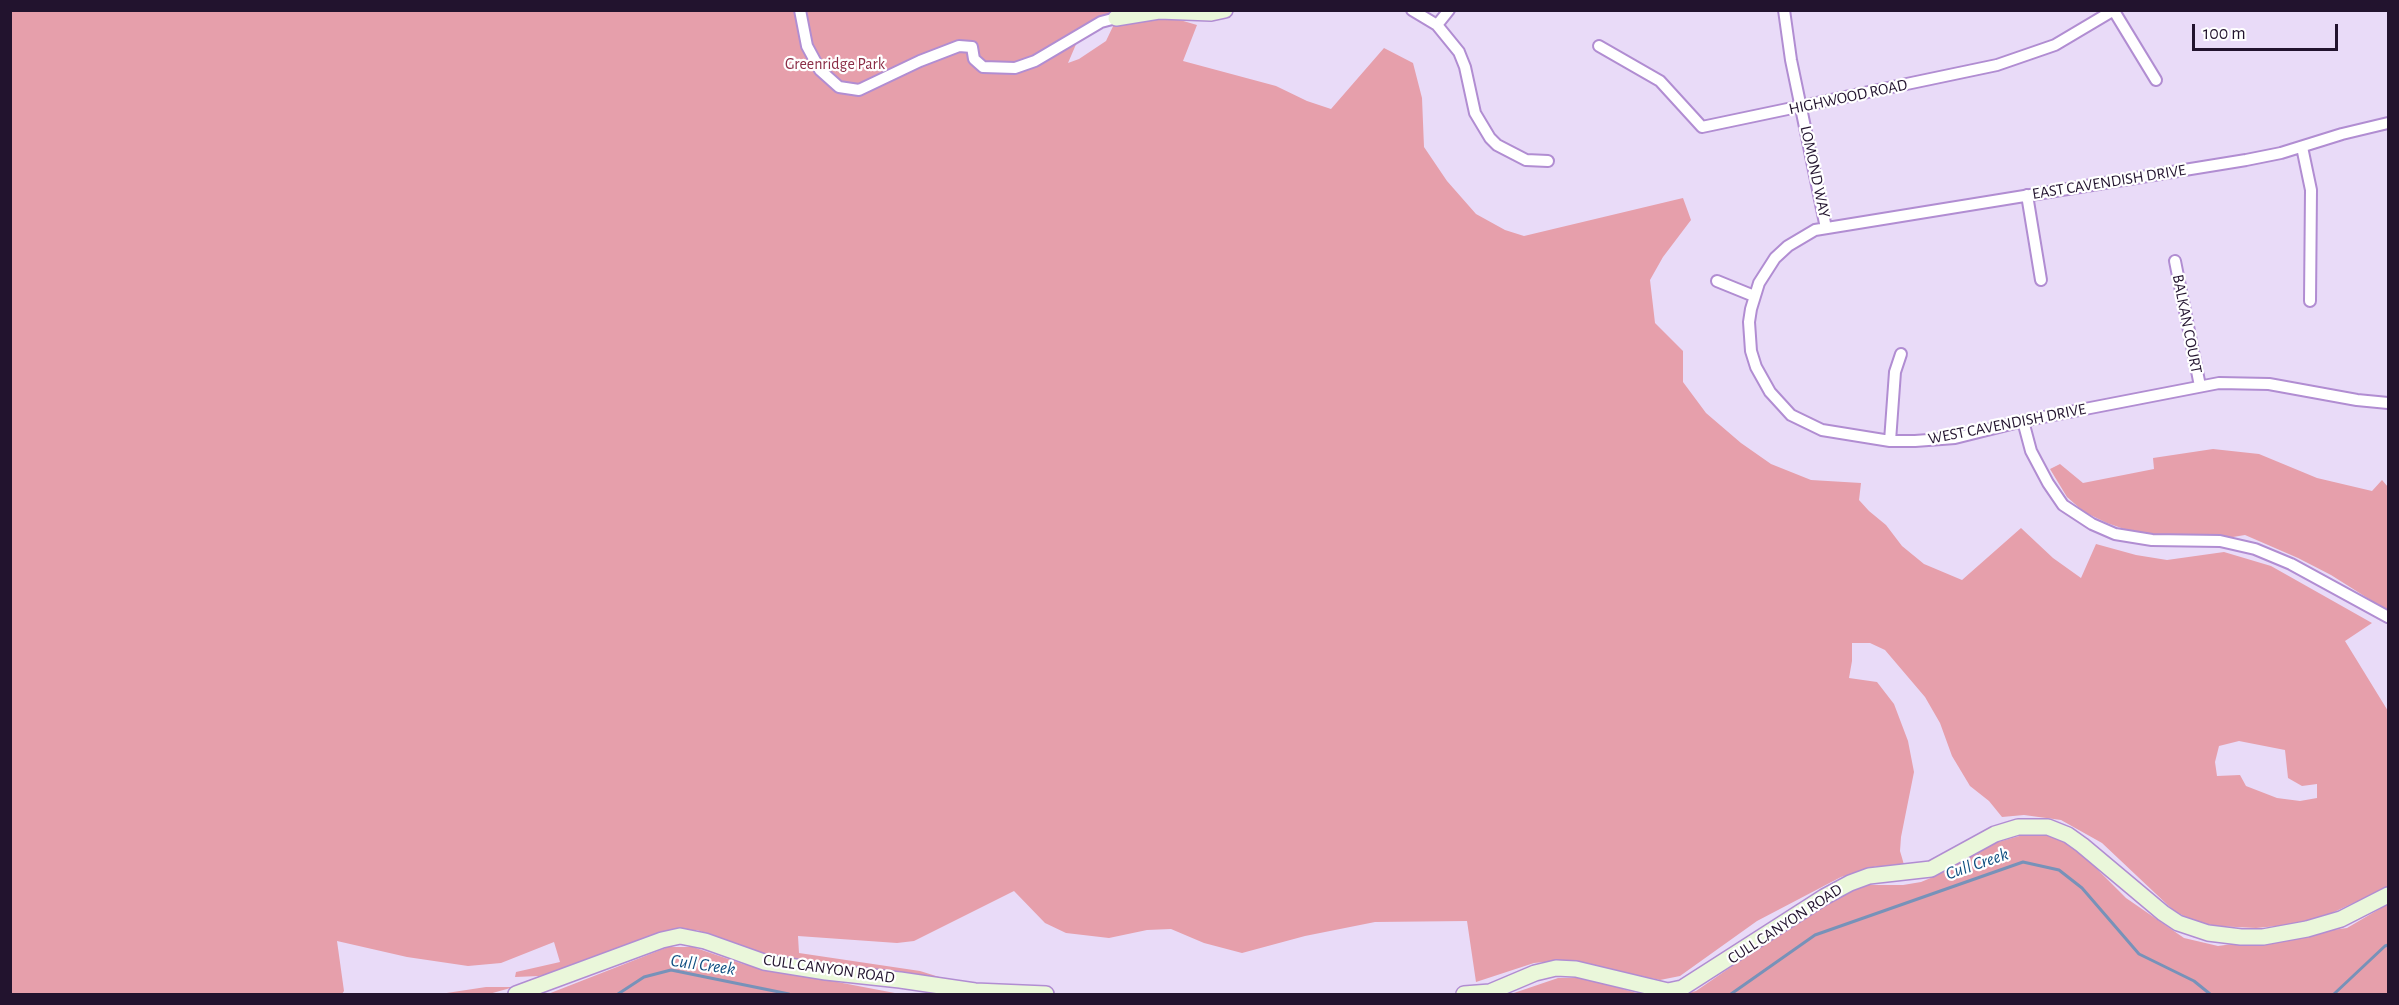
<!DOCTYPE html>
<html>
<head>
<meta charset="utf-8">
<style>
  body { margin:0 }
  #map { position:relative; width:2399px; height:1005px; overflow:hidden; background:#e9dbf8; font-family:"Alegreya Sans",sans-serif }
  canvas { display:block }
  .frame { position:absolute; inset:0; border:12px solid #22132e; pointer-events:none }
  .scale { position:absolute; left:2192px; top:24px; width:146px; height:27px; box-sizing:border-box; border:3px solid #22132e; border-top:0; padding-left:8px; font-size:18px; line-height:21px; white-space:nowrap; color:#22132e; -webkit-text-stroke:4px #fff; paint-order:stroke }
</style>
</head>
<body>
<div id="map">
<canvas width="2399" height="1005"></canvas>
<div class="frame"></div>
<div class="scale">100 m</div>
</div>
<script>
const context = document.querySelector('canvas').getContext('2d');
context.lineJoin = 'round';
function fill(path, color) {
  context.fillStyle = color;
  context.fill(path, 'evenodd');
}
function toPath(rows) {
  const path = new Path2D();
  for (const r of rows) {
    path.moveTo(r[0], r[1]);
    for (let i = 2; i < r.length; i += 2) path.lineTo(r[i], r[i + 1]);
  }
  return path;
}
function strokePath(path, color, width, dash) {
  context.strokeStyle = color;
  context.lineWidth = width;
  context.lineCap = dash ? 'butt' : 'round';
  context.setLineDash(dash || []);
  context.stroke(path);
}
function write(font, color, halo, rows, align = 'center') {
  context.font = font + ' "Alegreya Sans",sans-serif';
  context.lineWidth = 4.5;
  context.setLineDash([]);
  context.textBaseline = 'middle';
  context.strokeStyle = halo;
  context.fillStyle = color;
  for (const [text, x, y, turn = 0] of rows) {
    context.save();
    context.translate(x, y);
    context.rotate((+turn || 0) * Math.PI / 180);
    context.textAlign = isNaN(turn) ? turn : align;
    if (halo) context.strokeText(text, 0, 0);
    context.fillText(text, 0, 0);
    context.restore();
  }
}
fill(toPath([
  [10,11,1141,11,1083,28,1068,63,1079,59,1106,41,1116,20,1173,18,1197,25,1183,61,1276,86,1307,101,1331,109,1384,48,1413,63,1422,98,1424,147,1447,181,1476,214,1505,230,1524,236,1683,198,1691,220,1663,257,1650,280,1655,323,1683,351,1683,382,1706,413,1741,443,1771,464,1811,480,1861,483,1859,500,1869,511,1886,525,1902,546,1924,564,1962,580,2021,528,2053,558,2081,578,2096,544,2136,555,2167,560,2224,552,2271,566,2372,623,2345,641,2388,711,2388,887,2321,918,2288,925,2256,928,2216,926,2193,921,2173,910,2102,843,2061,820,2024,815,2002,817,1989,801,1970,786,1952,756,1940,723,1925,697,1885,650,1870,643,1852,643,1852,661,1849,678,1877,682,1894,704,1908,741,1914,772,1901,837,1900,851,1905,868,1877,866,1841,877,1757,921,1680,976,1660,980,1565,960,1534,963,1476,982,1467,921,1375,922,1305,936,1242,953,1204,943,1171,929,1147,930,1109,938,1066,933,1045,923,1014,891,914,941,897,943,798,936,799,953,920,971,952,981,773,957,697,930,664,934,576,968,539,976,515,977,516,972,560,962,554,942,501,963,468,966,407,957,337,941,344,991,342,994,11,994],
  [2239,741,2285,750,2288,778,2302,786,2317,784,2317,798,2300,801,2277,798,2246,786,2240,775,2217,776,2215,762,2219,746],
  [2213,449,2259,454,2317,478,2372,491,2382,480,2388,487,2388,611,2331,575,2298,558,2245,535,2227,538,2160,535,2124,529,2107,523,2084,512,2067,497,2050,469,2060,464,2083,483,2154,469,2153,458],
  [2030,833,2044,833,2070,842,2126,898,2184,938,2218,946,2347,928,2388,904,2388,994,1684,994,1696,991,1808,914,1852,888,1866,885,1903,885,1921,882,1938,875,1984,846],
  [668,947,693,947,743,964,900,994,548,994],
  [1558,978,1585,978,1640,994,1511,994],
  [486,987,514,987,489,994,440,994]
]), '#e69fab');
strokePath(toPath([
  [618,994,644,977,671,970,789,994],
  [1731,994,1815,935,2023,862,2059,870,2082,888,2139,954,2194,981,2210,994],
  [2334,994,2385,946,2388,945]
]), '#7792b9', 3);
const street = toPath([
  [800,10,807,46,820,70,839,87,859,90,920,61,959,46,972,47,974,59,983,67,1015,68,1035,61,1101,22,1116,18],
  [1412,10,1437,25,1459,52,1465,67,1475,113,1490,138,1497,145,1526,160,1548,161],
  [1784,10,1791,60,1826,228],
  [2114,11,2156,80],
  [1437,25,1449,10],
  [1599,46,1660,81,1702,127,1997,65,2055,45,2114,10],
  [2388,123,2342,134,2281,153,2246,160,1815,230,1788,246,1775,258,1759,283,1751,309,1749,322,1751,351,1756,367,1770,392,1791,415,1822,430,1890,441,1915,441,1955,438,2023,421,2219,383,2269,384,2357,400,2388,403],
  [2302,147,2311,190,2310,301],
  [2027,195,2041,280],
  [2175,261,2200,386],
  [1717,281,1754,296],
  [2023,421,2031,451,2048,483,2063,505,2092,524,2115,534,2152,540,2220,541,2255,549,2291,564,2388,617],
  [1890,441,1895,372,1901,354]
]);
const secondary = toPath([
  [1116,18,1159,11,1211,13,1225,10],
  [516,994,662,940,680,936,705,941,764,962,826,972,900,980,975,991,1046,994],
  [1464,994,1490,992,1535,973,1556,968,1576,969,1668,991,1682,988,1824,897,1850,883,1869,876,1931,869,1995,834,2018,827,2048,827,2068,835,2082,845,2163,913,2178,923,2208,933,2241,937,2263,937,2307,929,2341,919,2388,895]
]);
strokePath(street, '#b18dd2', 14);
strokePath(secondary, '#b18dd2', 18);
strokePath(street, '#fff', 10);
strokePath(secondary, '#eaf7da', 15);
write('16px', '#8b2d46', '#fff', [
  ["Greenridge Park",835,64]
]);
write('16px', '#22132e', '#fff', [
  ["HIGHWOOD ROAD",1848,97,-12],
  ["LOMOND WAY",1815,172,78],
  ["EAST CAVENDISH DRIVE",2109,182,-9],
  ["BALKAN COURT",2187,324,79],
  ["WEST CAVENDISH DRIVE",2007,424,-11],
  ["CULL CANYON ROAD",1785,924,-33],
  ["CULL CANYON ROAD",829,969,8]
]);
write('italic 18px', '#115082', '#fff', [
  ["Cull Creek",1977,864,-19],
  ["Cull Creek",703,965,8]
]);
</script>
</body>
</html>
